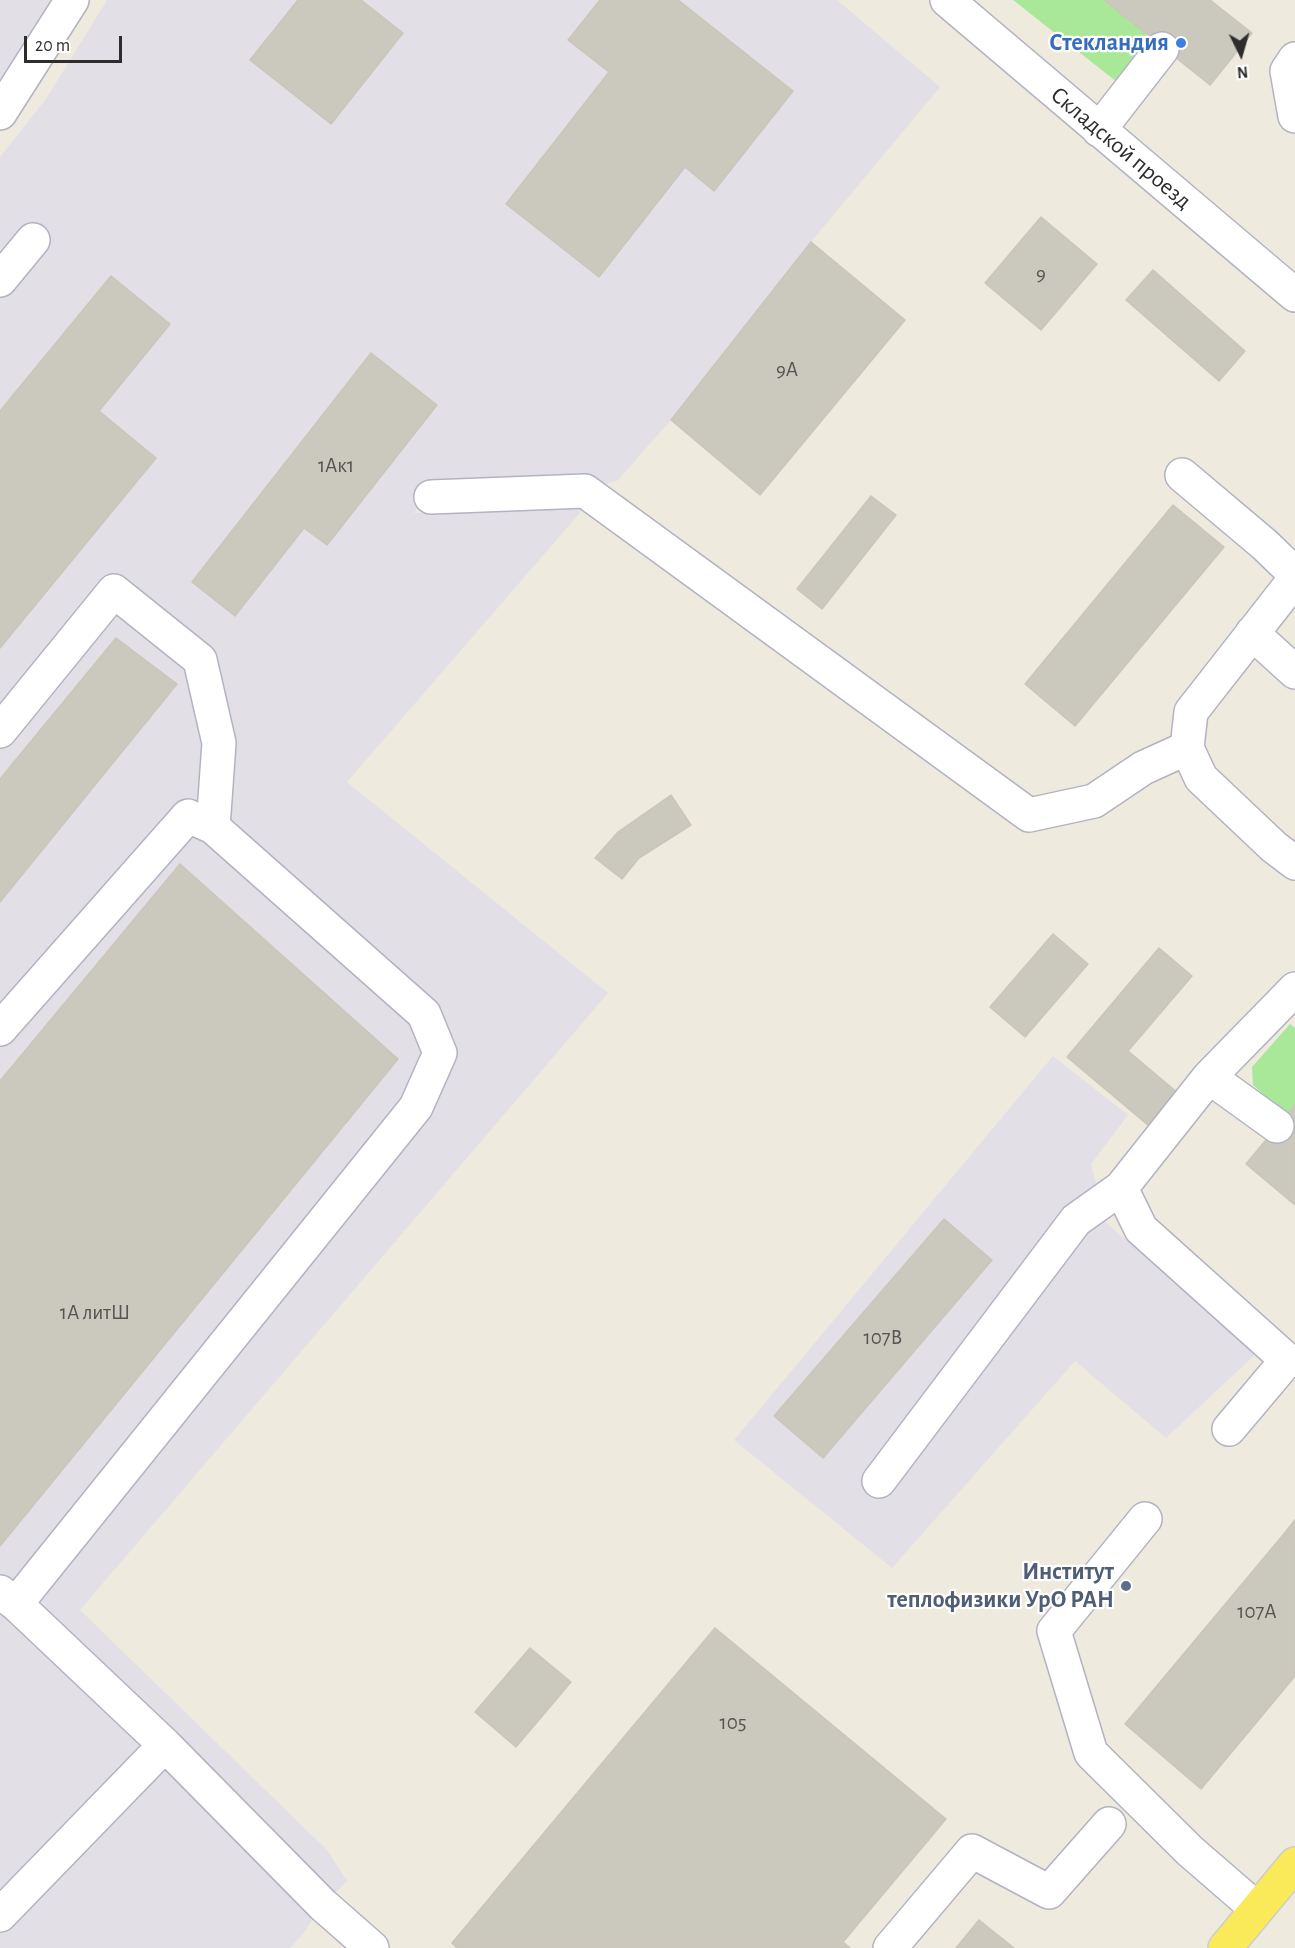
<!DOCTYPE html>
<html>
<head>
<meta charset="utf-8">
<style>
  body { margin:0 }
  #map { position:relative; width:1295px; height:1948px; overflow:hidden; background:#efeade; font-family:"Alegreya Sans",sans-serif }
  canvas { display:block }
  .north { position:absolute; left:1211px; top:24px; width:60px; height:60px; -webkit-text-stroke:4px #fff; paint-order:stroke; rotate:175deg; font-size:16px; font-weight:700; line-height:24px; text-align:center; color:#2d2d2d }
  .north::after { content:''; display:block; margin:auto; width:21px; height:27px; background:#2d2d2d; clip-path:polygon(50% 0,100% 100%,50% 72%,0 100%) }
  .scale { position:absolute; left:24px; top:36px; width:98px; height:27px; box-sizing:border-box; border:3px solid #2d2d2d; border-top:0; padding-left:8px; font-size:18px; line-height:21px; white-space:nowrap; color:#2d2d2d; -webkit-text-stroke:4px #fff; paint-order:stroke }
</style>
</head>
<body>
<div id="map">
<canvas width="1295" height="1948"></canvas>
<div class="north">N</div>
<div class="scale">20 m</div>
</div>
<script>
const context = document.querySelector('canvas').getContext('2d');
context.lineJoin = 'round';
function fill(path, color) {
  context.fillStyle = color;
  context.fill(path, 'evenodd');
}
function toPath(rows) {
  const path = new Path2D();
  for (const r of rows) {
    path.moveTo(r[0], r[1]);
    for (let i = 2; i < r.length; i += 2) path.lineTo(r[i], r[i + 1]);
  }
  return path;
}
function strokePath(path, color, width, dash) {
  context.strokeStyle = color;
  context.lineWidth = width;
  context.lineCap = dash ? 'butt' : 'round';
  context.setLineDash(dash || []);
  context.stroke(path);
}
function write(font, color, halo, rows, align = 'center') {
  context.font = font + ' "Alegreya Sans",sans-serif';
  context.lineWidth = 4.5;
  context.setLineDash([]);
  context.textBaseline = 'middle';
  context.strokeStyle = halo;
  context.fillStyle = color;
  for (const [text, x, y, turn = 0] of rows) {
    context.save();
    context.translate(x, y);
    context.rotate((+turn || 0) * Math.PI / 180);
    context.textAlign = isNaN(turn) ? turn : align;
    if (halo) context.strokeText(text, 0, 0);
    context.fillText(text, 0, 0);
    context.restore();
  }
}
fill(toPath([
  [0,0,54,0,0,93],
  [107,0,837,0,940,87,811,242,671,420,617,481,600,485,583,474,435,479,414,513,585,507,347,782,608,993,80,1610,327,1850,347,1881,323,1905,302,1935,290,1948,0,1948,0,157,46,99],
  [1053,1056,1128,1115,1091,1164,1106,1223,1259,1351,1166,1438,1075,1361,892,1568,734,1440]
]), '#e2dfe7');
fill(toPath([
  [1013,0,1104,0,1147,35,1117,82],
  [1290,1024,1295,1028,1295,1105,1287,1115,1253,1085,1252,1067]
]), '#a9e898');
const building = toPath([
  [298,0,361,0,403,33,331,124,250,60,298,0],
  [600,0,678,0,793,91,714,191,685,167,599,277,506,204,609,72,568,40,600,0],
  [1104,0,1210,0,1252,33,1210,85,1104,0],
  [1041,217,1097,264,1041,330,985,283,1041,217],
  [811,242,905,320,760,495,671,420,811,242],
  [1153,270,1245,351,1219,381,1126,300,1153,270],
  [111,276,170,324,99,411,156,458,0,648,0,411,111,276],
  [371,353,437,405,327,545,304,528,235,616,192,582,371,353],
  [871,496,896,515,822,609,797,589,871,496],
  [1173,505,1224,547,1075,726,1025,684,1173,505],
  [116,638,177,684,0,902,0,779,116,638],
  [671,795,691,825,639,858,622,879,595,858,618,832,671,795],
  [180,864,398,1059,0,1546,0,1081,180,864],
  [1053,934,1088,964,1025,1037,990,1007,1053,934],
  [1159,948,1192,976,1128,1051,1178,1093,1149,1126,1067,1057,1159,948],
  [1295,1105,1295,1205,1246,1164,1295,1105],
  [944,1219,992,1260,823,1458,774,1416,944,1219],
  [1295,1520,1295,1547,1283,1535,1295,1520],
  [1283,1535,1295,1547,1295,1676,1201,1789,1125,1724,1283,1535],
  [715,1628,946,1819,843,1942,850,1948,457,1948,452,1943,715,1628],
  [530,1648,571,1682,516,1747,475,1712,530,1648],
  [979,1920,1014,1948,956,1948,979,1920]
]);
fill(building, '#cbc8bd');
strokePath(building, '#cbc6b8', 1.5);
const minor = toPath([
  [947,0,1295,295],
  [1295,59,1287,71,1295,116],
  [0,113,72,0],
  [1099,130,1162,49],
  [0,280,33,240],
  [1182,475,1264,544,1295,574],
  [431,497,585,491,1029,815,1094,801,1143,768,1187,748],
  [1295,579,1191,712,1187,748,1201,778,1274,847,1295,863],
  [1252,633,1295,672],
  [0,731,114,591,200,660,219,743,213,827],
  [0,1029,188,816,213,827,424,1014,440,1053,416,1107,16,1604],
  [1209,1077,1277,1126],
  [1229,1429,1287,1360,1141,1229,1121,1188,1209,1077,1295,989],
  [879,1481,1076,1220,1121,1188],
  [1145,1519,1054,1631,1091,1753,1190,1851,1257,1909],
  [0,1592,16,1604,165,1745,323,1905,372,1948],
  [0,1915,165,1745],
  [890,1948,972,1851,1049,1892,1109,1824]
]);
const major = toPath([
  [1225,1948,1295,1864]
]);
strokePath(minor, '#b2b3c1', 36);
strokePath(major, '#cdcdcd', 36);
strokePath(minor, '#fff', 33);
strokePath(major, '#fae959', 33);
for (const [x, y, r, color] of [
  [1181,43,6,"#3f7fe0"],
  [1126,1586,6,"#5c6f8a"]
]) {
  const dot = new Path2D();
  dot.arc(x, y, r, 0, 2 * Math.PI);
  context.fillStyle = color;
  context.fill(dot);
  strokePath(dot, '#fff', 2);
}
write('21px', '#545451', null, [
  ["9",1041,274],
  ["9А",787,370],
  ["1Ак1",336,466],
  ["1А литШ",95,1313],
  ["107В",883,1338],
  ["107А",1257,1612],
  ["105",733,1723]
]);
write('bold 24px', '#366cbe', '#fff', [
  ["Стекландия",1169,43]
], 'right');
write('24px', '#2d2d2d', '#fff', [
  ["Складской проезд",1121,148,40]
]);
write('bold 24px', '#4e5e75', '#fff', [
  ["Институт",1114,1572],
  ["теплофизики УрО РАН",1114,1600]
], 'right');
</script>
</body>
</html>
